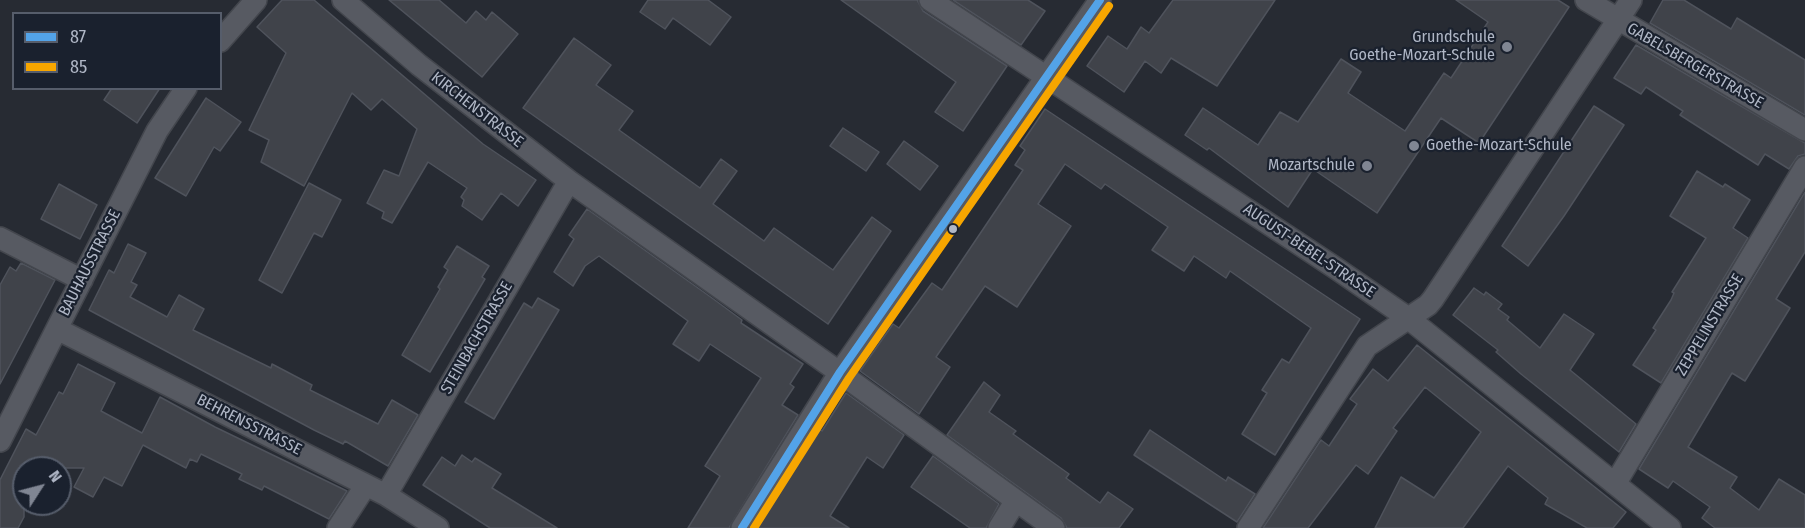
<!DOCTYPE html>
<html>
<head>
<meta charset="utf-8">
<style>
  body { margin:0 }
  #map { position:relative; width:1805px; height:528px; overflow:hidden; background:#272b33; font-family:"Fira Sans Condensed",sans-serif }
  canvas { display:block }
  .legend { position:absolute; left:12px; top:12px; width:210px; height:78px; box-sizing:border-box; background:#1a212e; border:2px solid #565d6b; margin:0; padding:8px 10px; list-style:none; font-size:18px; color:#b0b7c6 }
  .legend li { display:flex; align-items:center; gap:12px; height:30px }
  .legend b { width:30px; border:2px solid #565d6b }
  .north { position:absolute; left:12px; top:456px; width:60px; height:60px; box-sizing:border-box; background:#1a212e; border:2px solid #565d6b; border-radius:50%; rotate:54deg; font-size:16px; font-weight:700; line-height:24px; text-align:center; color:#b0b7c6 }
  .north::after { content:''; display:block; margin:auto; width:21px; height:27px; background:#808693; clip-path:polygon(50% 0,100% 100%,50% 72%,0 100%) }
</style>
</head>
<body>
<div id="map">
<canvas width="1805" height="528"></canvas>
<ul class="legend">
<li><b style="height:8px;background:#53a3e8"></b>87</li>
<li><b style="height:8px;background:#f7a600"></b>85</li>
</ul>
<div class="north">N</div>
</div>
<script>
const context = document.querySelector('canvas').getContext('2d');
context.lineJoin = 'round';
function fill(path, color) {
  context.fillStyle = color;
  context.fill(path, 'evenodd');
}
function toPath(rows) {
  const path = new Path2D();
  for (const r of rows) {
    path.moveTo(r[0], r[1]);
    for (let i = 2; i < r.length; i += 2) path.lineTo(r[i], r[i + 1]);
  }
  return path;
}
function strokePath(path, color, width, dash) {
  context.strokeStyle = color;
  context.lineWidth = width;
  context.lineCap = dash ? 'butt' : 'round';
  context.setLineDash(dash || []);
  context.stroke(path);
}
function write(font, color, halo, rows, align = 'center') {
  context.font = font + ' "Fira Sans Condensed",sans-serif';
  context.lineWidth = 4.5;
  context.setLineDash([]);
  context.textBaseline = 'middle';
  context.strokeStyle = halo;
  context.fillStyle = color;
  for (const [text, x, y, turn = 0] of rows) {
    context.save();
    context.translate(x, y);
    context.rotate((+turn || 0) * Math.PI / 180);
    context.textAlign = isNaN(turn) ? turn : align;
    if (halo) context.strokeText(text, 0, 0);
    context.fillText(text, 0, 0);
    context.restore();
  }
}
const building = toPath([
  [282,0,314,0,483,144,536,180,518,206,501,193,482,220,462,206,464,200,461,197,467,188,428,162,392,223,382,218,384,212,367,203,384,170,399,176,417,129,382,99,371,110,352,93,304,186,261,162,269,140,249,130,286,53,257,27,282,0],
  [389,0,439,0,466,23,476,11,486,20,492,12,518,34,482,77,389,0],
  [648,0,708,0,731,17,710,45,673,18,665,29,640,12,648,0],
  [841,0,917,0,923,11,1007,66,963,131,935,112,956,82,841,0],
  [953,0,1028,0,1045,11,1021,45,953,0],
  [1173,0,1275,0,1217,86,1171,58,1161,73,1145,61,1124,92,1087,66,1108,36,1127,49,1141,27,1149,33,1173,0],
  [1456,0,1558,0,1569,7,1479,143,1441,118,1377,213,1313,169,1288,207,1209,148,1207,150,1185,135,1203,108,1258,145,1280,112,1298,122,1341,59,1361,72,1348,93,1405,131,1444,73,1451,78,1488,22,1456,0],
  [1663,0,1684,0,1731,29,1737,18,1805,60,1805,115,1650,23,1663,0],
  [574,38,611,65,596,85,633,111,619,130,700,188,721,159,737,171,713,204,764,241,774,228,833,270,872,217,891,231,828,324,523,108,574,38],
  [1636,45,1805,143,1805,154,1798,156,1789,169,1765,154,1758,165,1680,115,1683,111,1646,87,1641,94,1614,78,1636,45],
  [112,88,160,88,137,123,104,100,112,88],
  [206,98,241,122,220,151,214,147,186,196,155,178,206,98],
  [1594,106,1624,125,1564,216,1528,266,1502,246,1594,106],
  [1045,109,1360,319,1275,455,1242,434,1267,393,1262,390,1282,359,1289,363,1311,328,1230,271,1226,278,1194,256,1184,271,1152,250,1168,227,1105,184,1101,189,1065,164,1038,204,1071,226,1017,307,985,286,936,357,950,367,919,414,860,371,893,324,899,328,932,283,942,290,1023,170,1015,165,1025,150,1020,146,1045,109],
  [843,128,879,152,866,171,830,146,843,128],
  [904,141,938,166,920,190,887,164,904,141],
  [1697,171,1723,187,1725,184,1750,200,1733,228,1748,238,1661,383,1633,365,1656,330,1653,328,1671,300,1674,293,1672,292,1706,238,1670,216,1697,171],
  [309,183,341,200,322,237,314,233,282,293,259,280,309,183],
  [59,184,97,205,80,239,41,219,59,184],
  [1805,192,1805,252,1776,299,1790,308,1745,381,1732,373,1688,447,1737,477,1730,488,1759,510,1779,479,1805,495,1805,528,1715,528,1702,518,1710,507,1673,481,1668,488,1639,469,1805,192],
  [587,209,712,298,742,320,741,323,803,364,790,384,794,387,782,405,798,415,729,528,688,528,720,476,705,466,761,378,710,344,699,361,673,344,688,321,599,256,585,266,573,286,554,272,574,239,569,235,587,209],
  [128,244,146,253,131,282,137,285,130,297,167,317,179,295,204,309,193,330,271,368,272,364,312,385,310,390,378,424,392,400,418,415,388,466,345,441,343,444,314,430,89,310,109,270,114,273,128,244],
  [457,246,489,266,482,277,485,279,430,372,402,355,440,289,438,287,448,270,444,267,457,246],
  [21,263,55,280,0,384,0,285,10,267,16,271,21,263],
  [1474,288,1484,295,1486,292,1502,304,1498,309,1509,317,1507,320,1540,348,1564,314,1594,334,1570,370,1636,424,1619,452,1521,374,1496,352,1498,350,1453,315,1474,288],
  [538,298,559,310,494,419,465,402,524,303,532,308,538,298],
  [1417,345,1626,512,1613,528,1587,528,1545,504,1548,498,1508,466,1463,528,1375,528,1401,477,1434,498,1481,432,1425,387,1393,428,1397,431,1368,474,1356,465,1308,528,1263,528,1321,440,1329,446,1357,404,1350,399,1373,369,1388,381,1417,345],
  [78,364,115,383,101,411,142,433,160,397,215,427,347,491,329,519,264,486,262,490,239,479,242,474,201,454,197,462,190,459,186,468,143,445,122,486,104,477,93,497,74,487,84,468,24,468,24,517,18,528,0,528,0,480,26,429,36,435,59,392,63,394,78,364],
  [984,382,1000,395,989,412,1016,431,1013,434,1069,474,1066,478,1100,503,1108,492,1133,509,1119,528,1067,528,1061,518,947,435,984,382],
  [846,393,904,435,883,468,867,457,830,516,849,528,757,528,819,429,822,431,846,393],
  [1150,430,1226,481,1228,477,1255,494,1237,522,1134,455,1150,430],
  [462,455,472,462,475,458,501,474,492,488,557,528,490,528,423,485,442,457,455,466,462,455],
  [933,456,999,504,986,528,970,528,911,487,933,456]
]);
fill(building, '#40434a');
strokePath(building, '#4f535c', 1.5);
const minor = toPath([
  [343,0,419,65,569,181,829,365,1054,528],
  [930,0,1337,269,1408,318,1670,528],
  [1586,0,1805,130],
  [220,41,256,0],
  [0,238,82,280],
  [57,329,386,495,438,528],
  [0,441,157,131,186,88],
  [1615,484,1805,167],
  [386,495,569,181],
  [338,528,366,485],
  [742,528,840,372,1100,0],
  [999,528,1015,502],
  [1248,528,1367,346,1428,305,1433,299,1631,0]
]);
strokePath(minor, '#43464d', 24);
strokePath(minor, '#575a62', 21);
strokePath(toPath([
  [742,528,840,372,1100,0]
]), '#53a3e8', 8);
strokePath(toPath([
  [754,528,849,378,1109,6]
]), '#f7a600', 8);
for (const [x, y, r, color] of [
  [1507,47,6,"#808693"],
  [1414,146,6,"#808693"],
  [1367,166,6,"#808693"],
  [953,229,5,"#b0b7c6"]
]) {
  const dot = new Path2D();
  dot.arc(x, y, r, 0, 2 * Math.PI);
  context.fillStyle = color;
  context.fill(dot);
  strokePath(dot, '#1a212e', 2);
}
write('16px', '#b0b7c6', '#1a212e', [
  ["Grundschule",1495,38],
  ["Goethe-Mozart-Schule",1495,56],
  ["Goethe-Mozart-Schule",1426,146,"left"],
  ["Mozartschule",1355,166]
], 'right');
write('16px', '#b0b7c6', '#1a212e', [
  ["GABELSBERGERSTRASSE",1695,66,30],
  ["KIRCHENSTRASSE",477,110,38],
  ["AUGUST-BEBEL-STRASSE",1309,251,34],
  ["BAUHAUSSTRASSE",90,263,-63],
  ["ZEPPELINSTRASSE",1710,325,-59],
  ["STEINBACHSTRASSE",477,338,-60],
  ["BEHRENSSTRASSE",249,425,27]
]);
</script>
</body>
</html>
